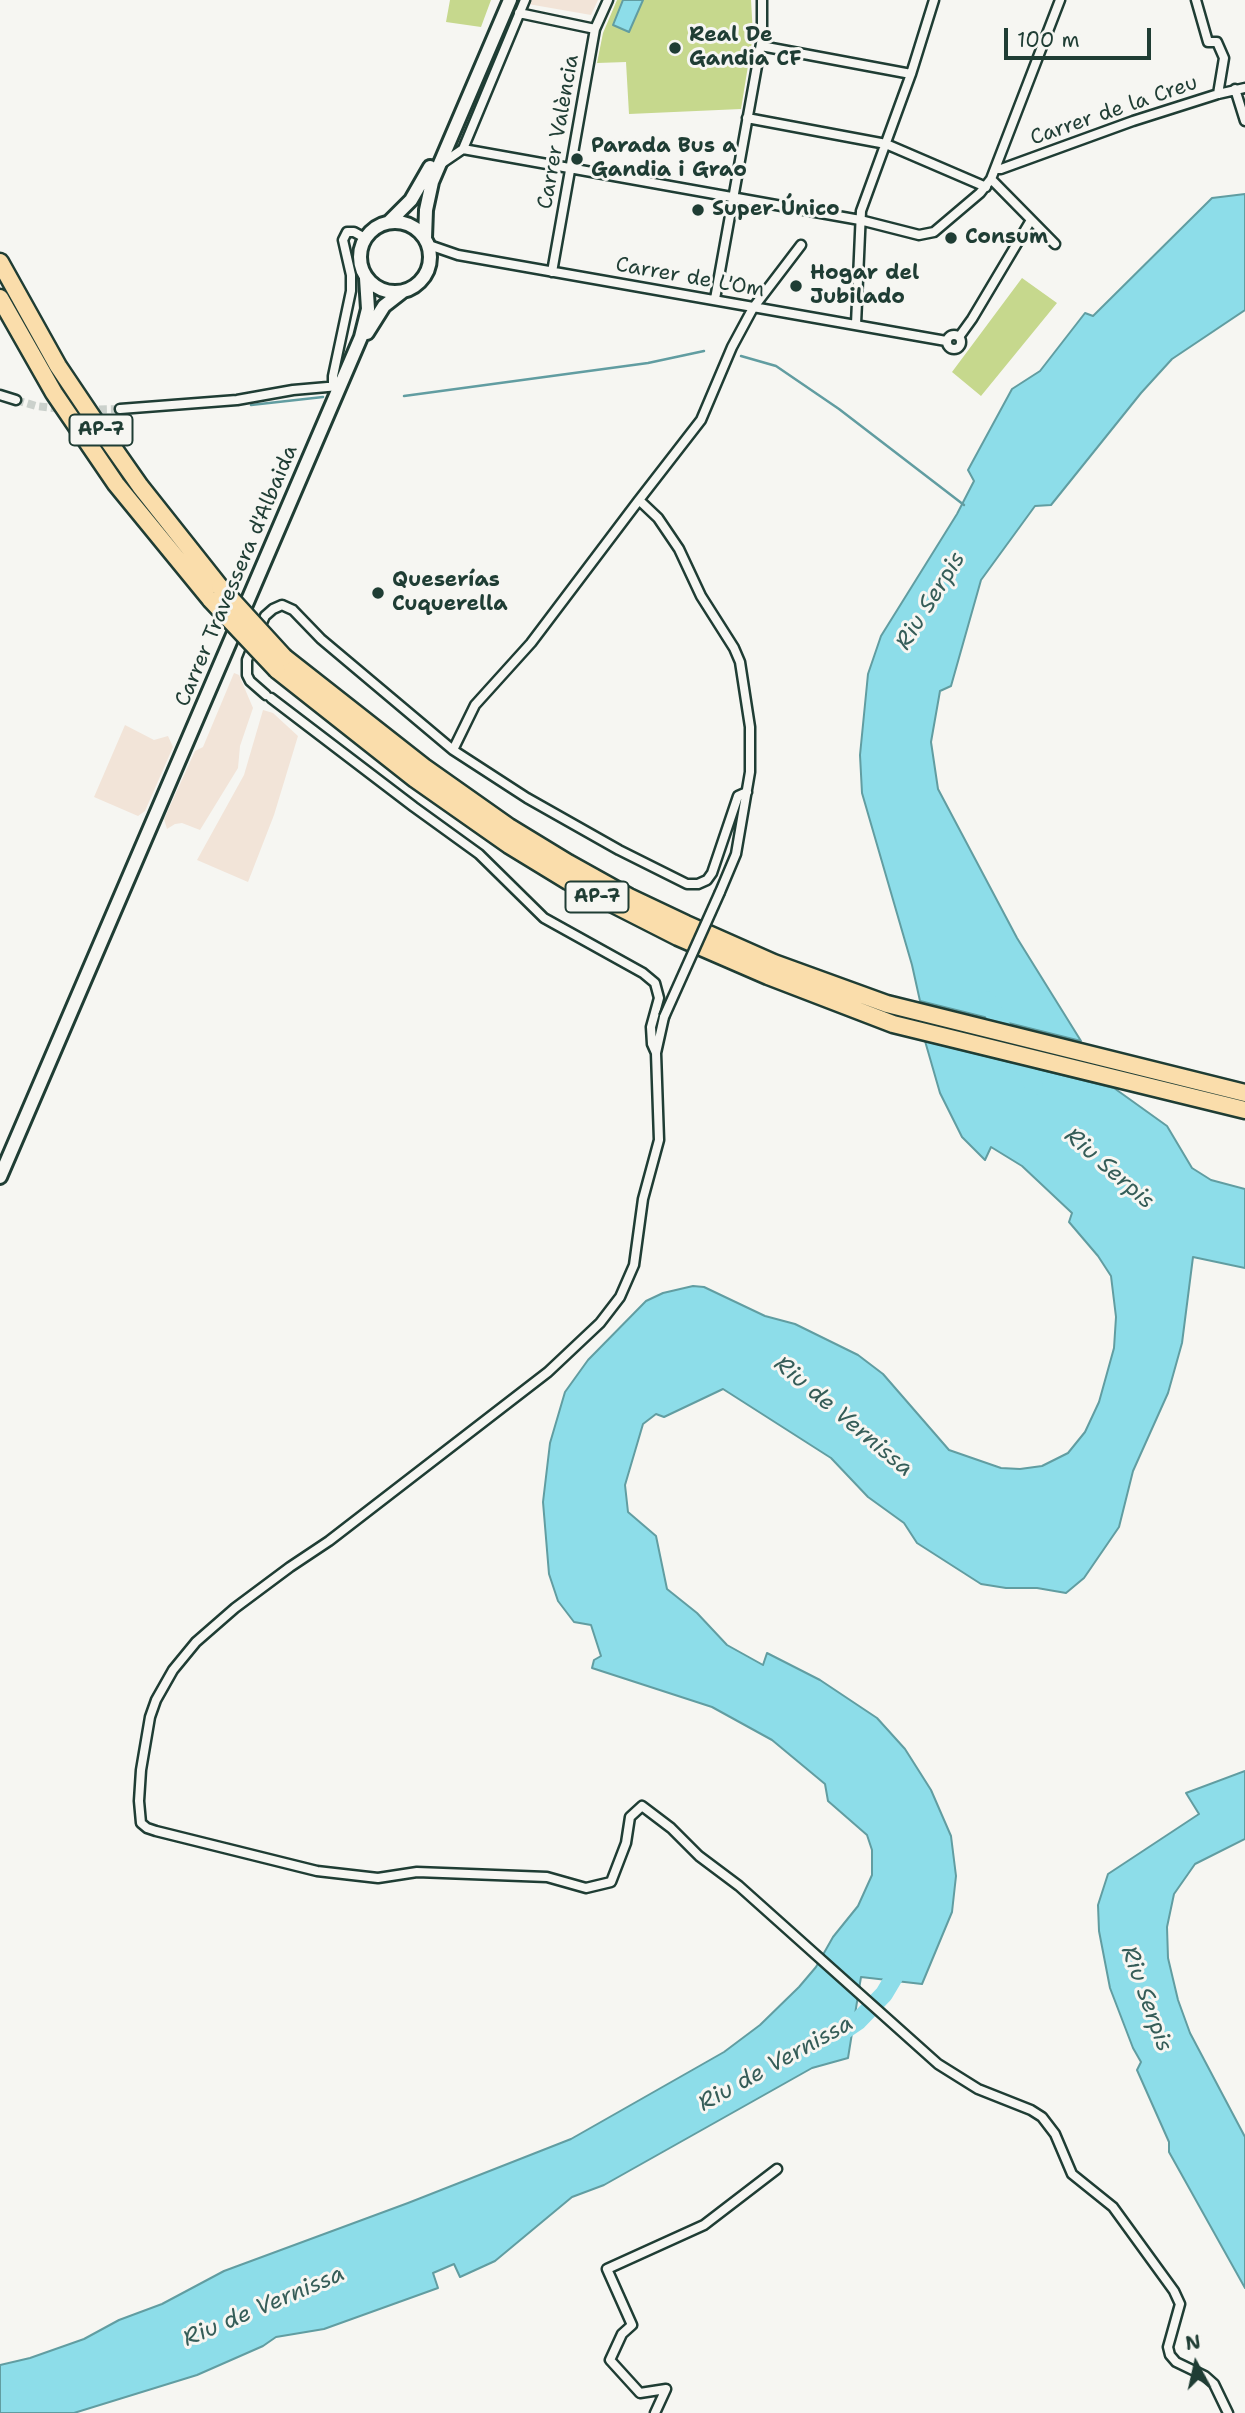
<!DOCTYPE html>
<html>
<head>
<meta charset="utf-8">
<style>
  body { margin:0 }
  #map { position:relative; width:1245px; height:2413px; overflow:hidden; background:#f6f6f2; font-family:"Shantell Sans",sans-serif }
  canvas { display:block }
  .north { position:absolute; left:1161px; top:2329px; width:70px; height:70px; -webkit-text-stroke:5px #f6f6f2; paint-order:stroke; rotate:352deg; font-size:19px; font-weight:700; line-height:28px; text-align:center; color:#1f3d34 }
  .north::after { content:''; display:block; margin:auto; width:24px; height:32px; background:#1f3d34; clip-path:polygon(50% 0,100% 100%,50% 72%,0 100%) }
  .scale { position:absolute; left:1004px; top:28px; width:147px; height:32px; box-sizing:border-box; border:4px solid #1f3d34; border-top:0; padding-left:9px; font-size:21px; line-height:24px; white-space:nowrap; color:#1f3d34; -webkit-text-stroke:5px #f6f6f2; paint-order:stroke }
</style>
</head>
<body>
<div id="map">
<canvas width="1245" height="2413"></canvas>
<div class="north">N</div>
<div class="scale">100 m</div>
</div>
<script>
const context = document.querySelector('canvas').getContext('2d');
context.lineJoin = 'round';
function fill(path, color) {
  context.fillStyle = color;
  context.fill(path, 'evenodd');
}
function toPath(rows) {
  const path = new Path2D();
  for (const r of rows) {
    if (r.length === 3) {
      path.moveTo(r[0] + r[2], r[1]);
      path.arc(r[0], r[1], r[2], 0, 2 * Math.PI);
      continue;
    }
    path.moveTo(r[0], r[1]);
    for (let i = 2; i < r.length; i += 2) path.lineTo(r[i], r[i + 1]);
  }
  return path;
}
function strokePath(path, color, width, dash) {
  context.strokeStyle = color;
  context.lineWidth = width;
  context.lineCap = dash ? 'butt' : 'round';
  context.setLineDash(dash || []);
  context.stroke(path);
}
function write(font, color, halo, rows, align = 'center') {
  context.font = font + ' "Shantell Sans",sans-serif';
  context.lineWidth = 6;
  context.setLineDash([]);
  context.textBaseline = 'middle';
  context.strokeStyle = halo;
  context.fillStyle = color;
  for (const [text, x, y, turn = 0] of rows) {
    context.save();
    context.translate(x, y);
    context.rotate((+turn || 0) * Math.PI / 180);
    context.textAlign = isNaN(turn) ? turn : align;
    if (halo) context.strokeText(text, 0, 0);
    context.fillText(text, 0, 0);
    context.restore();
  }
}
fill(toPath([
  [505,0,598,0,591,15],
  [234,673,239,675,253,708,240,746,238,768,200,830,182,823,175,824,167,829,164,819,195,751,203,747],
  [263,710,273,713,298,736,274,815,248,882,197,860,244,775],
  [125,725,154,740,168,736,173,747,145,811,138,816,94,797]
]), '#f2e4d8');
fill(toPath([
  [450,0,491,0,481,27,446,22],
  [617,0,751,0,753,35,741,109,629,114,626,62,597,63,603,33],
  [1022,278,1057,303,981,396,952,372]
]), '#c6d88d');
const water = toPath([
  [623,0,643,0,629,32,613,25,623,0],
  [1245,194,1245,310,1172,359,1141,393,1051,505,1035,506,981,580,951,686,940,691,931,742,938,789,1017,938,1081,1041,920,1001,912,965,862,793,860,755,868,674,881,636,957,514,974,481,968,470,1012,389,1040,371,1085,313,1093,316,1212,198,1245,194],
  [925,1041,1114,1088,1167,1126,1192,1168,1211,1180,1245,1189,1245,1268,1193,1257,1182,1343,1168,1393,1133,1471,1119,1527,1084,1578,1066,1593,1037,1588,1006,1588,981,1584,917,1543,904,1523,868,1497,831,1458,723,1389,664,1417,656,1414,643,1424,625,1485,628,1512,656,1536,667,1589,697,1613,727,1645,763,1665,767,1653,820,1680,877,1718,905,1749,931,1790,951,1836,956,1876,952,1912,922,1984,861,1977,848,2058,812,2068,604,2185,572,2197,495,2261,460,2277,454,2264,433,2273,438,2288,324,2329,276,2337,263,2346,197,2375,74,2413,0,2413,0,2365,30,2358,84,2339,119,2320,162,2304,224,2271,408,2203,571,2139,724,2052,760,2025,799,1987,816,1967,833,1937,858,1906,872,1875,872,1850,867,1835,828,1801,825,1784,772,1740,712,1707,592,1668,594,1660,601,1656,591,1625,574,1622,558,1601,549,1574,543,1502,550,1443,565,1392,588,1360,646,1301,663,1293,693,1286,704,1287,765,1316,795,1324,858,1355,883,1374,949,1450,1001,1468,1020,1469,1042,1466,1068,1453,1085,1432,1099,1402,1114,1348,1116,1317,1111,1276,1098,1256,1069,1222,1072,1213,1022,1166,991,1147,985,1160,962,1137,940,1093,925,1041],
  [1245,1771,1245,1839,1195,1864,1174,1894,1167,1927,1168,1958,1178,2000,1190,2033,1245,2137,1245,2288,1169,2152,1169,2142,1137,2070,1141,2062,1133,2048,1110,1988,1099,1931,1098,1905,1108,1874,1199,1814,1186,1793,1245,1771]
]);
fill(water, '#8ddde9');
strokePath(water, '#619da1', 2);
strokePath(toPath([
  [741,356,776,366,839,409,964,505],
  [404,396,648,363,704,351],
  [251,405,323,397]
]), '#619da1', 2.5);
strokePath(toPath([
  [987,1000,1034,1086],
  [833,2038,858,2021,884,1994,903,1962]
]), '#8ddde9', 18);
strokePath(toPath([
  [16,400,36,406,69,410,120,409]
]), '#cbd1cc', 8, [8, 4]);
const street = toPath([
  [1196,0,1208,42,1217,42,1224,58,1218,94],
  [519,13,595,29],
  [761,46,911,74],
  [1235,89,1245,121],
  [747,118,886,144,986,187],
  [463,149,860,220,919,235,934,232,980,193,991,179,1060,0],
  [441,164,463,149,525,0],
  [995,169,1001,169,1133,121,1218,94,1245,88],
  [991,179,1055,244],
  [429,245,458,255,946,341],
  [552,272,595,29,608,0],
  [715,299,762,38,762,0],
  [856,324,861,211,911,74,934,0],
  [954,342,7],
  [959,337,972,319,1031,220],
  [333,386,333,376,351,291,351,275,343,240,347,232,354,232,365,238],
  [0,395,16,400],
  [120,409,237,400,293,390,339,386],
  [259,630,265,616,273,609,282,605,293,610,321,639,453,750,527,798,619,850,687,884,698,884,707,880,712,873,738,796,747,792],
  [253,645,247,660,247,675,250,681,266,695],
  [271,698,414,807,479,854,544,918,643,973,655,983,659,998,651,1027,652,1044,656,1053,659,1140,643,1199,634,1265,620,1297,600,1323,548,1372,329,1541,290,1567,235,1608,196,1642,173,1670,156,1700,150,1717,141,1770,139,1801,141,1823,147,1828,156,1831,317,1871,378,1878,417,1872,547,1877,586,1888,611,1882,626,1843,630,1817,642,1806,671,1828,699,1856,739,1886,938,2064,978,2089,1031,2110,1042,2117,1055,2134,1072,2174,1113,2207,1174,2291,1180,2304,1168,2347,1170,2355,1176,2362,1205,2376,1214,2384,1228,2413],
  [453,750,475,705,531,643,639,500],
  [720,892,736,854,750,772,750,727,740,662,734,648,701,596,679,549,658,518,639,500,701,420,732,347,753,308,801,245],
  [656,1053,664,1017],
  [655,2413,666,2389,640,2393,610,2360,622,2334,632,2325,607,2269,704,2225,777,2169]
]);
const secondary = toPath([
  [395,257,35],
  [389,222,411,200,430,167],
  [425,238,426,210,432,182,510,0],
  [367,333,384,306,402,292],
  [0,1177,361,337,368,309,366,278]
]);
const highway = toPath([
  [0,262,58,366,105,436,140,486,220,587],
  [0,298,54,393,116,484,211,600],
  [284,657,424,767,509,827,568,863,629,897,686,924,774,963,887,1004,1245,1093],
  [277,670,415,779,509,845,568,881,678,937,768,976,893,1024,1245,1110]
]);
strokePath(street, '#1f3d34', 13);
strokePath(secondary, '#1f3d34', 18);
strokePath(highway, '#1f3d34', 21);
strokePath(street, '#f6f6f2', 8);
strokePath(secondary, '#f6f6f2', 12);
strokePath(highway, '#faddab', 16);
const streetBridge = toPath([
  [664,1017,720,892]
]);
const highwayBridge = toPath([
  [220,587,284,657],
  [211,600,277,670]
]);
strokePath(streetBridge, '#1f3d34', 13, []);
strokePath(highwayBridge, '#1f3d34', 21, []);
strokePath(streetBridge, '#f6f6f2', 8);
strokePath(highwayBridge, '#faddab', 16);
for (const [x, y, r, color] of [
  [675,48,7,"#1f3d34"],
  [577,159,7,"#1f3d34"],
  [698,210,7,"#1f3d34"],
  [951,238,7,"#1f3d34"],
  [796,286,7,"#1f3d34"],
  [378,593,7,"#1f3d34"]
]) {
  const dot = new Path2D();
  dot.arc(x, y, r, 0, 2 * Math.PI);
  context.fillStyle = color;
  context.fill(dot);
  strokePath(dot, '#f6f6f2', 2.5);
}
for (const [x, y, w] of [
  [101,430,63],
  [597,897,63]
]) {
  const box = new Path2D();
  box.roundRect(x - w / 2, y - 15.5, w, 31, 5);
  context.fillStyle = '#f6f6f2';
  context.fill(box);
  strokePath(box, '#1f3d34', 2);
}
write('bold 19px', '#1f3d34', null, [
  ["AP-7",101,430],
  ["AP-7",597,897]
]);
write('bold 21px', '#1f3d34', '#f6f6f2', [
  ["Real De",689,36],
  ["Gandia CF",689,60],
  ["Parada Bus a",591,147],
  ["Gandia i Grao",591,171],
  ["Super Único",712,210],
  ["Consum",965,238],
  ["Hogar del",810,274],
  ["Jubilado",810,298],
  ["Queserías",392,581],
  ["Cuquerella",392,605]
], 'left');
write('21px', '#1f3d34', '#f6f6f2', [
  ["Carrer de la Creu",1114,111,-19],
  ["Carrer València",559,132,-80],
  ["Carrer de L'Om",690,278,10],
  ["Carrer Travessera d'Albaida",237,576,-67]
]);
write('italic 23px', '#355d58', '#f6f6f2', [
  ["Riu Serpis",931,601,-58],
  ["Riu Serpis",1109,1169,41],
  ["Riu de Vernissa",843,1417,40],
  ["Riu Serpis",1146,1999,70],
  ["Riu de Vernissa",776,2064,-29],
  ["Riu de Vernissa",264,2307,-23]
]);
</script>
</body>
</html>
